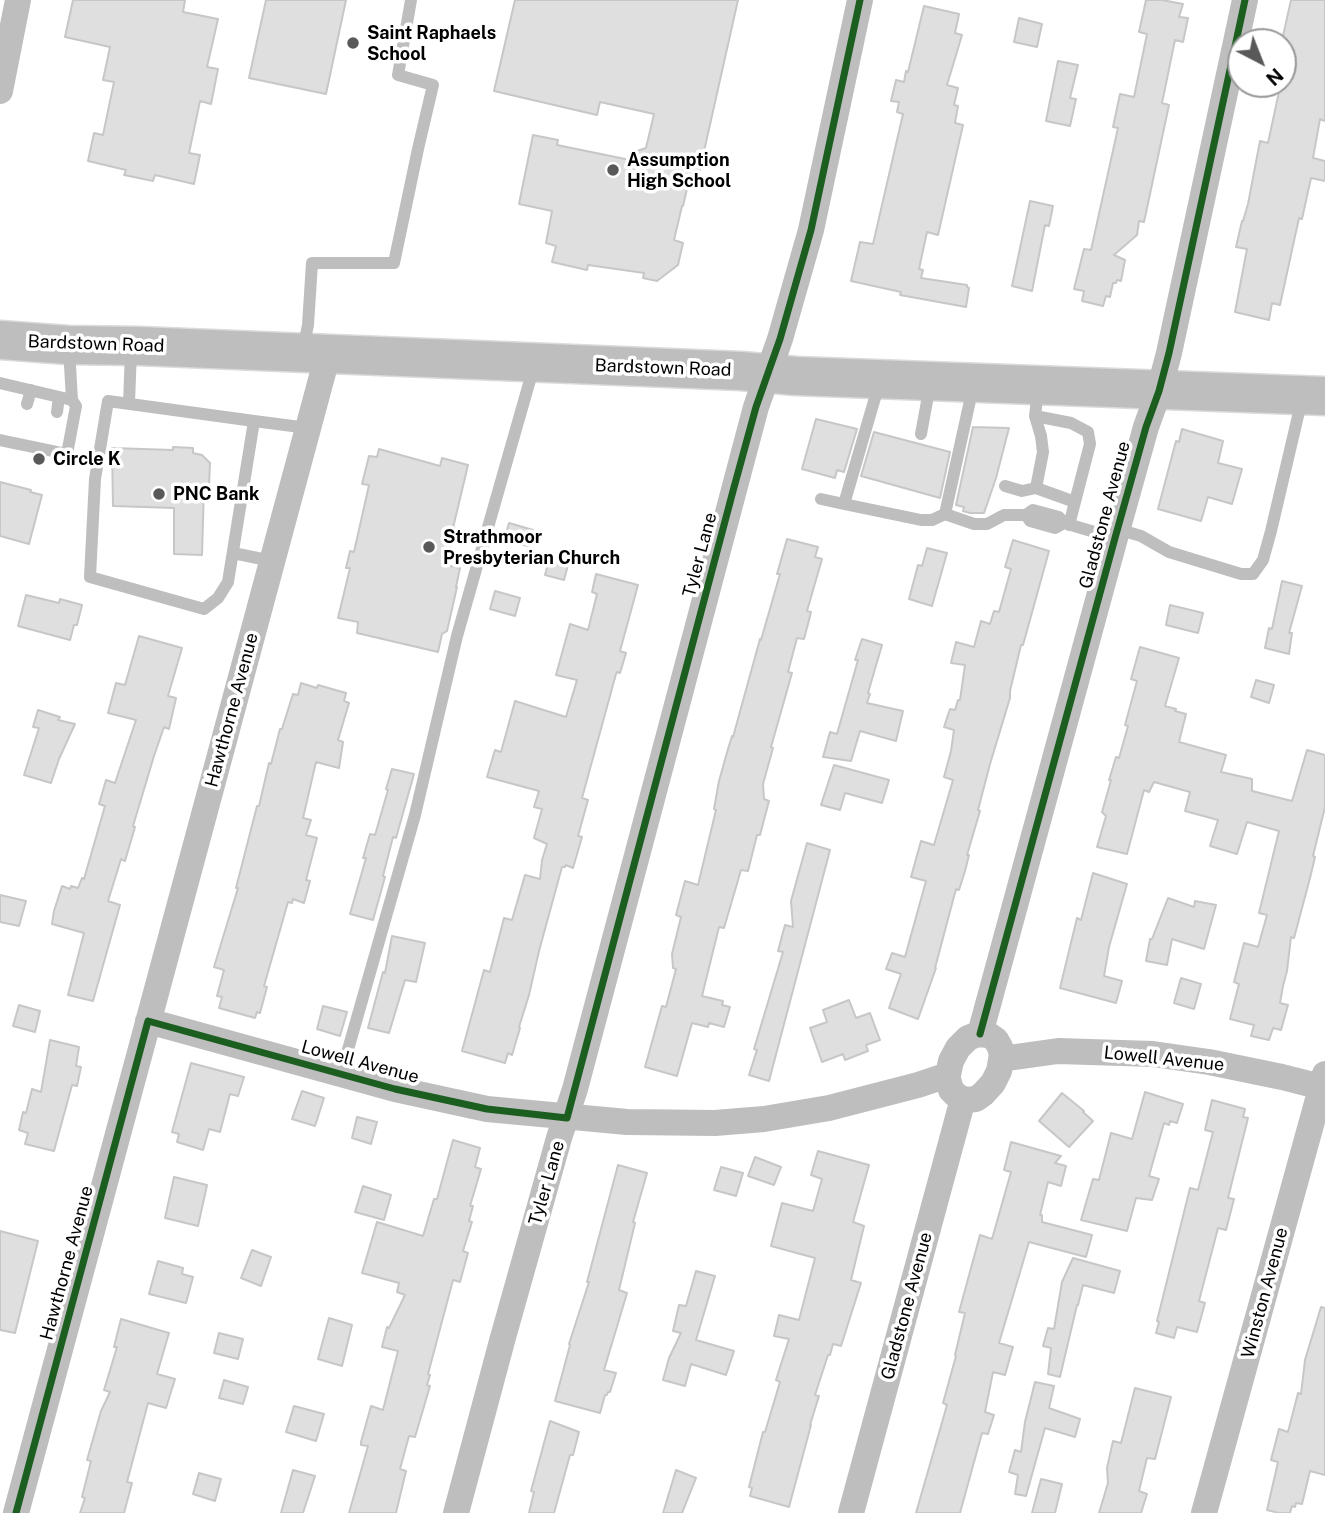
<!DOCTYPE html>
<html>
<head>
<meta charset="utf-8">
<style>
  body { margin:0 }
  #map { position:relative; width:1325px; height:1513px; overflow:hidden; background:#fff; font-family:"Public Sans",sans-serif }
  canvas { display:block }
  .north { position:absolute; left:1227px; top:28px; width:70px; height:70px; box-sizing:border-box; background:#fff; border:2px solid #999; border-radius:50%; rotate:138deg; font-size:19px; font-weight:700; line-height:28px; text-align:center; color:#000 }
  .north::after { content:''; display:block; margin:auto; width:24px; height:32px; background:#595959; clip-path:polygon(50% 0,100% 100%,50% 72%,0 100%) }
</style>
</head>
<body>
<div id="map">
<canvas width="1325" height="1513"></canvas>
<div class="north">N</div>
</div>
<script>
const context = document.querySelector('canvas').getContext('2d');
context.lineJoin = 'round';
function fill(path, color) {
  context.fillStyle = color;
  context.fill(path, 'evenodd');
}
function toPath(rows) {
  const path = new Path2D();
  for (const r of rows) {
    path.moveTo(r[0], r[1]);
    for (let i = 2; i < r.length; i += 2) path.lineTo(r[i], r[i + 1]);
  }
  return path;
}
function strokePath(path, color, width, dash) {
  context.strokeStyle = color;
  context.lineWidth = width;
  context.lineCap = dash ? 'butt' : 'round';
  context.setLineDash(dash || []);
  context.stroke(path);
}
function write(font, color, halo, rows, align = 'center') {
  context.font = font + ' "Public Sans",sans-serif';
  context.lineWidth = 7;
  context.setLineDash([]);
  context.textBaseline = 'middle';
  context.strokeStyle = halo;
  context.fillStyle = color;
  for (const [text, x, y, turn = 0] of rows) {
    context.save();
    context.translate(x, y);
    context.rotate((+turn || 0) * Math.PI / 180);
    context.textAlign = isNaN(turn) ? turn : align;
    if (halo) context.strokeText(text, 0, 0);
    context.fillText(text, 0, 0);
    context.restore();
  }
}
const building = toPath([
  [73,0,185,0,183,12,218,19,207,67,218,69,211,104,200,101,189,153,200,155,194,184,155,175,153,181,124,175,126,170,88,161,94,133,103,135,114,82,103,80,110,47,65,37,73,0],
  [266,0,346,0,326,94,249,78,266,0],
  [515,0,738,0,698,178,690,176,683,206,682,206,674,240,683,243,678,265,657,281,643,278,644,273,588,265,587,270,552,262,556,246,546,243,552,211,519,204,533,135,558,140,557,145,630,160,634,152,646,148,654,114,600,102,597,115,494,91,515,0],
  [1146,0,1162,0,1183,4,1179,17,1188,18,1183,42,1175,40,1162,103,1169,105,1144,222,1139,221,1137,235,1114,255,1125,260,1121,281,1117,280,1116,283,1113,283,1110,297,1106,296,1103,306,1082,301,1084,291,1074,289,1084,249,1091,250,1118,128,1113,127,1120,94,1134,97,1147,34,1139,32,1146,0],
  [1291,0,1325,0,1325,121,1320,119,1313,158,1325,161,1325,181,1311,178,1302,219,1299,218,1280,305,1272,303,1269,320,1235,312,1247,249,1236,247,1242,221,1243,221,1248,204,1260,141,1268,143,1280,87,1283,88,1283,36,1291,0],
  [924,6,959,14,955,33,962,35,947,85,958,88,954,105,958,106,955,123,963,125,938,235,927,232,919,269,923,270,921,278,967,285,967,287,969,288,966,307,900,295,901,292,851,281,860,242,873,244,903,114,897,112,899,102,891,101,896,80,904,82,906,71,908,72,924,6],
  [1019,18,1042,24,1037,47,1014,42,1019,18],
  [1058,61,1078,65,1070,98,1076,99,1070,126,1046,121,1058,61],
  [1030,201,1053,206,1049,226,1045,225,1032,291,1012,286,1030,201],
  [816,419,857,429,844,472,837,470,835,478,802,469,816,419],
  [973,427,1009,428,996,478,984,513,970,513,963,511,964,507,956,505,973,427],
  [1182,429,1223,441,1218,463,1242,469,1232,504,1208,497,1201,521,1158,509,1176,441,1179,442,1182,429],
  [874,432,950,452,940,498,861,476,874,432],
  [173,447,193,448,193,453,202,455,210,463,209,486,204,487,202,555,174,554,174,508,113,506,112,448,173,450,173,447],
  [379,449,440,466,442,458,468,465,453,528,455,528,446,565,460,568,456,587,457,587,447,631,442,634,438,652,357,633,358,622,338,618,350,568,346,568,350,551,354,552,369,485,362,484,369,456,377,457,379,449],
  [0,482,31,490,30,492,42,495,29,544,0,536,0,482],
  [509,523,533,530,528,546,504,540,509,523],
  [787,539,818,547,815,557,822,559,807,611,811,612,808,624,804,639,797,638,788,672,792,673,771,747,773,748,763,784,764,799,769,801,760,835,757,835,748,871,741,870,724,928,719,927,702,996,723,1001,722,1005,730,1007,724,1027,709,1023,708,1027,692,1023,677,1076,645,1067,662,1006,666,1007,676,969,673,968,672,954,681,917,676,915,685,881,698,885,716,810,714,809,719,781,728,749,732,736,733,737,760,639,761,640,780,574,777,574,787,539],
  [1013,540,1049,551,1023,645,1021,645,1010,691,1010,698,990,764,978,810,980,811,967,855,969,855,965,871,959,890,956,889,935,968,936,968,918,1019,889,1008,901,974,886,969,892,953,905,957,926,881,911,877,921,841,934,845,953,780,944,777,951,751,954,730,944,727,950,709,955,710,958,700,960,700,965,665,951,663,956,642,974,647,981,621,990,624,994,611,999,612,1011,569,1005,567,1013,540],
  [927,548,947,553,932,606,909,599,918,565,922,566,927,548],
  [550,556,569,561,564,580,545,575,550,556],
  [596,574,638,585,620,651,626,653,620,673,617,672,616,674,582,798,588,800,578,836,582,837,573,868,566,865,565,867,562,867,539,951,529,995,519,1027,520,1028,512,1055,508,1053,505,1063,462,1051,484,970,490,972,504,918,512,920,525,875,540,879,542,860,547,844,534,838,542,809,534,807,539,791,487,777,495,750,501,752,515,701,566,717,577,680,556,675,570,624,588,630,597,594,592,592,596,574],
  [1282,581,1302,586,1289,633,1292,633,1289,654,1265,648,1269,628,1272,629,1282,581],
  [495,591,520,598,515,616,490,609,495,591],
  [26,595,59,603,60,599,82,605,77,625,74,625,70,640,18,626,26,595],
  [1170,605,1203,613,1198,633,1166,625,1170,605],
  [139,636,182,648,168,696,176,698,169,729,164,727,154,756,133,826,135,827,125,861,121,859,108,901,120,905,93,1001,68,995,84,933,52,924,54,911,62,886,70,889,71,886,78,888,82,878,84,879,105,806,99,804,106,780,115,783,136,720,108,713,116,683,125,685,139,636],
  [862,639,882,645,868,693,870,694,867,703,903,711,896,741,860,731,851,761,823,757,830,732,837,734,858,660,855,660,862,639],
  [1140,647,1179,658,1165,706,1176,709,1175,711,1186,714,1179,742,1226,755,1221,772,1252,779,1252,791,1292,801,1307,750,1325,755,1325,807,1313,856,1315,857,1310,878,1294,938,1291,937,1287,971,1283,986,1280,1003,1288,1005,1281,1030,1273,1028,1269,1040,1251,1036,1254,1025,1230,1019,1239,984,1234,982,1244,943,1258,947,1267,915,1259,913,1279,831,1247,822,1237,854,1210,846,1218,820,1185,811,1190,792,1154,782,1149,792,1144,790,1127,854,1097,847,1106,816,1102,812,1111,780,1109,780,1116,757,1119,758,1128,726,1125,725,1137,681,1131,679,1140,647],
  [1256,680,1274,685,1269,703,1251,697,1256,680],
  [301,683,317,688,318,685,346,693,344,701,349,703,338,740,343,742,339,768,316,762,303,818,311,820,306,835,317,838,306,880,310,881,304,903,293,899,292,903,288,902,264,986,267,987,260,1013,257,1012,255,1018,219,1008,222,997,217,996,224,970,214,967,238,888,236,888,257,806,259,806,269,763,271,764,280,729,282,729,293,694,298,695,301,683],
  [38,710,60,717,58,720,75,724,59,759,51,783,24,775,39,728,33,727,38,710],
  [834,765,889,780,882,803,845,793,840,810,821,805,834,765],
  [392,769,414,774,396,838,393,837,383,876,385,877,373,920,350,914,366,858,363,858,370,834,375,835,388,790,386,789,392,769],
  [807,843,830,850,769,1081,749,1075,757,1050,754,1049,783,952,778,951,785,925,793,927,791,901,807,843],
  [1093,873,1127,884,1109,947,1104,976,1122,981,1116,1003,1060,988,1077,918,1081,920,1093,873],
  [0,895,26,901,19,926,0,922,0,895],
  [1168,898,1194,907,1195,901,1216,905,1204,949,1172,939,1167,965,1146,961,1150,939,1152,939,1168,898],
  [392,936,425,943,416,982,405,980,389,1033,368,1028,383,972,385,973,392,936],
  [1181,978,1201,984,1194,1009,1174,1003,1181,978],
  [849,1000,856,1018,870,1013,880,1040,866,1045,868,1051,845,1060,843,1054,822,1062,810,1028,827,1022,823,1010,849,1000],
  [19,1005,40,1011,35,1032,13,1026,19,1005],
  [323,1006,347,1012,340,1036,317,1029,323,1006],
  [50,1040,79,1047,76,1066,81,1067,77,1086,72,1085,54,1151,25,1144,28,1133,19,1130,23,1112,26,1113,32,1089,41,1092,50,1040],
  [191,1063,244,1077,238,1096,230,1094,220,1132,209,1129,203,1150,177,1142,179,1134,172,1132,191,1063],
  [302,1091,324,1098,315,1126,292,1119,302,1091],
  [1145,1092,1183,1104,1177,1123,1170,1121,1169,1125,1164,1123,1149,1176,1159,1179,1152,1200,1136,1198,1127,1231,1081,1220,1093,1179,1099,1180,1111,1133,1132,1139,1145,1092],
  [1062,1093,1084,1111,1083,1112,1093,1121,1069,1147,1039,1121,1062,1093],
  [1212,1100,1245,1109,1243,1117,1248,1118,1228,1198,1234,1199,1226,1230,1218,1228,1199,1301,1205,1303,1197,1332,1177,1327,1174,1338,1156,1333,1159,1322,1157,1321,1190,1188,1198,1190,1213,1132,1205,1130,1212,1100],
  [357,1117,377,1122,371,1144,352,1138,357,1117],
  [453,1140,480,1148,475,1167,481,1169,470,1206,473,1206,469,1221,472,1222,463,1251,468,1253,460,1282,453,1280,428,1374,430,1375,427,1385,430,1386,415,1437,409,1436,400,1469,406,1471,396,1513,349,1513,368,1446,361,1445,361,1442,371,1406,383,1410,398,1351,382,1347,387,1327,389,1328,405,1295,397,1292,399,1283,362,1273,377,1222,423,1236,434,1199,437,1199,453,1140],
  [1011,1142,1061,1156,1055,1163,1066,1166,1061,1186,1048,1182,1040,1215,1042,1215,1042,1222,1092,1235,1086,1257,1029,1242,999,1343,1013,1347,1005,1375,993,1372,985,1412,994,1415,988,1434,982,1433,960,1513,916,1513,947,1405,943,1403,956,1356,955,1355,965,1313,959,1312,980,1235,992,1239,1011,1172,1004,1170,1011,1142],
  [818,1151,869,1165,853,1222,864,1226,851,1280,861,1283,841,1346,833,1344,830,1355,828,1355,815,1395,819,1396,810,1425,811,1425,789,1507,750,1496,752,1488,749,1487,763,1432,765,1432,780,1382,776,1380,789,1339,774,1336,779,1315,799,1320,815,1258,771,1246,782,1203,813,1211,822,1179,811,1175,818,1151],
  [755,1157,781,1167,774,1185,748,1176,755,1157],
  [618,1165,647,1173,633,1222,635,1223,619,1290,627,1293,604,1370,616,1373,610,1392,608,1392,607,1395,605,1395,600,1413,555,1401,570,1345,569,1344,589,1282,587,1282,618,1165],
  [721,1167,743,1173,736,1196,714,1190,721,1167],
  [174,1177,207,1185,198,1226,165,1218,174,1177],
  [363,1186,391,1195,384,1220,355,1212,363,1186],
  [0,1231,38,1241,15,1333,0,1330,0,1231],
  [252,1250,271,1257,261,1286,241,1278,252,1250],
  [1073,1258,1120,1271,1114,1293,1083,1285,1078,1305,1077,1305,1060,1377,1048,1374,1051,1348,1043,1346,1048,1328,1054,1329,1062,1282,1073,1258],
  [158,1261,183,1268,182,1274,193,1277,186,1303,149,1294,158,1261],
  [696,1271,715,1276,696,1340,734,1351,726,1375,691,1364,685,1386,663,1380,669,1358,681,1333,673,1331,679,1305,686,1306,696,1271],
  [1321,1307,1325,1308,1325,1475,1310,1471,1302,1504,1296,1503,1295,1507,1292,1506,1290,1513,1279,1513,1267,1510,1278,1462,1271,1460,1279,1429,1288,1432,1298,1393,1301,1394,1305,1360,1321,1307],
  [329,1318,352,1325,342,1366,318,1359,329,1318],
  [121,1319,169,1333,157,1374,175,1379,166,1408,148,1403,127,1482,132,1483,124,1513,80,1513,85,1498,82,1497,91,1461,87,1460,101,1411,110,1392,104,1390,117,1347,114,1347,121,1319],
  [219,1333,243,1339,238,1359,214,1353,219,1333],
  [224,1380,248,1387,243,1404,219,1398,224,1380],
  [1035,1382,1054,1386,1049,1408,1080,1419,1075,1437,1045,1428,1026,1496,1015,1494,1018,1475,1009,1472,1015,1450,1021,1452,1025,1422,1035,1382],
  [1135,1388,1171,1397,1155,1459,1147,1458,1139,1491,1147,1494,1141,1513,1099,1513,1108,1483,1107,1468,1113,1441,1121,1443,1135,1388],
  [294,1406,324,1414,316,1441,286,1432,294,1406],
  [550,1421,579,1432,573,1455,570,1455,554,1513,529,1513,534,1492,531,1491,550,1421],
  [293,1470,315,1476,303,1513,281,1513,293,1470],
  [676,1470,696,1478,682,1513,663,1513,676,1470],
  [199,1473,221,1479,215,1501,193,1494,199,1473],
  [1041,1479,1062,1484,1055,1513,1032,1513,1041,1479]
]);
fill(building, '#dfdfdf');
strokePath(building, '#c7c7c7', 2);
const primary = toPath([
  [0,340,68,345,139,346,741,371,796,376,1325,396]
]);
strokePath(primary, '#dbdbdb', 41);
strokePath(toPath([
  [69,348,72,400],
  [303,349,308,325,312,263,394,263,418,149,433,85,398,75,411,0],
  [0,383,72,400,76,406,67,454,0,440],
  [879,384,844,504,921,520,932,520,945,514,974,524,987,524,1004,515,1026,515,1033,510,1059,517,1064,523,1115,538],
  [1038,390,1035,416,1071,423,1088,432,1090,444,1069,525],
  [129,403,131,350],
  [27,404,31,390],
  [57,412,59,397],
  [1035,416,1041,436,1043,452,1036,488,1075,502],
  [254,421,108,401,95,479,90,577,204,609,218,598,228,582,254,421,308,428],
  [921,434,930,385],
  [1005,486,1022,491,1036,488],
  [821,499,844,504],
  [945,514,973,387],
  [1026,515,1030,521,1055,528,1064,523],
  [1117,529,1141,536,1169,552,1241,574,1253,574,1263,560,1271,531,1302,399],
  [233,553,272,561],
  [341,1074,415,815,457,636,534,366]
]), '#bebebe', 12);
strokePath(toPath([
  [0,91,18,0],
  [148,1021,395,1089,487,1109,627,1122,715,1123,764,1119,829,1108,918,1085,948,1075],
  [978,1034,989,1035,996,1040,1000,1047,1002,1055,999,1071,993,1083,983,1094,976,1099,966,1100,958,1097,951,1090,948,1079,948,1075,951,1061,958,1048,968,1038,978,1034],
  [980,1034,1115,538,1146,427,1159,391,1169,353,1245,0],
  [1001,1059,1058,1051,1153,1054,1209,1062,1282,1077,1325,1088],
  [16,1513,328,354],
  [456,1513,502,1341,559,1138,575,1089,756,407,780,339,811,230,860,0],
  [851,1513,963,1099],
  [1204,1513,1325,1074]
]), '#bebebe', 26);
strokePath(primary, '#bebebe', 38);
strokePath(toPath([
  [980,1034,1115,538,1146,427,1159,391,1169,353,1245,0],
  [16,1513,148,1021,395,1089,487,1109,567,1118,733,491,756,407,780,339,811,230,860,0]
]), '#1b5e20', 7);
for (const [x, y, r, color] of [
  [353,43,7,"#595959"],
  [613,170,7,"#595959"],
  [39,459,7,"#595959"],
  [159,494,7,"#595959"],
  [429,547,7,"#595959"]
]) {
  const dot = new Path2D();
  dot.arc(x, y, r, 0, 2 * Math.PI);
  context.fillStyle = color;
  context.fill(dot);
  strokePath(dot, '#fff', 2.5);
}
write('bold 18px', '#000', '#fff', [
  ["Saint Raphaels",367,33],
  ["School",367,54],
  ["Assumption",627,160],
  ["High School",627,181],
  ["Circle K",53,459],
  ["PNC Bank",173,494],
  ["Strathmoor",443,537],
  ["Presbyterian Church",443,558]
], 'left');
write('18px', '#000', '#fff', [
  ["Bardstown Road",96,344,2],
  ["Bardstown Road",663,368,2],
  ["Gladstone Avenue",1105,515,-75],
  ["Tyler Lane",700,555,-75],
  ["Hawthorne Avenue",232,710,-75],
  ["Lowell Avenue",1164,1059,6],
  ["Lowell Avenue",360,1062,15],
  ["Tyler Lane",547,1183,-74],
  ["Hawthorne Avenue",67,1263,-75],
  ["Winston Avenue",1265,1293,-75],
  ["Gladstone Avenue",907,1306,-75]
]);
</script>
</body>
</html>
